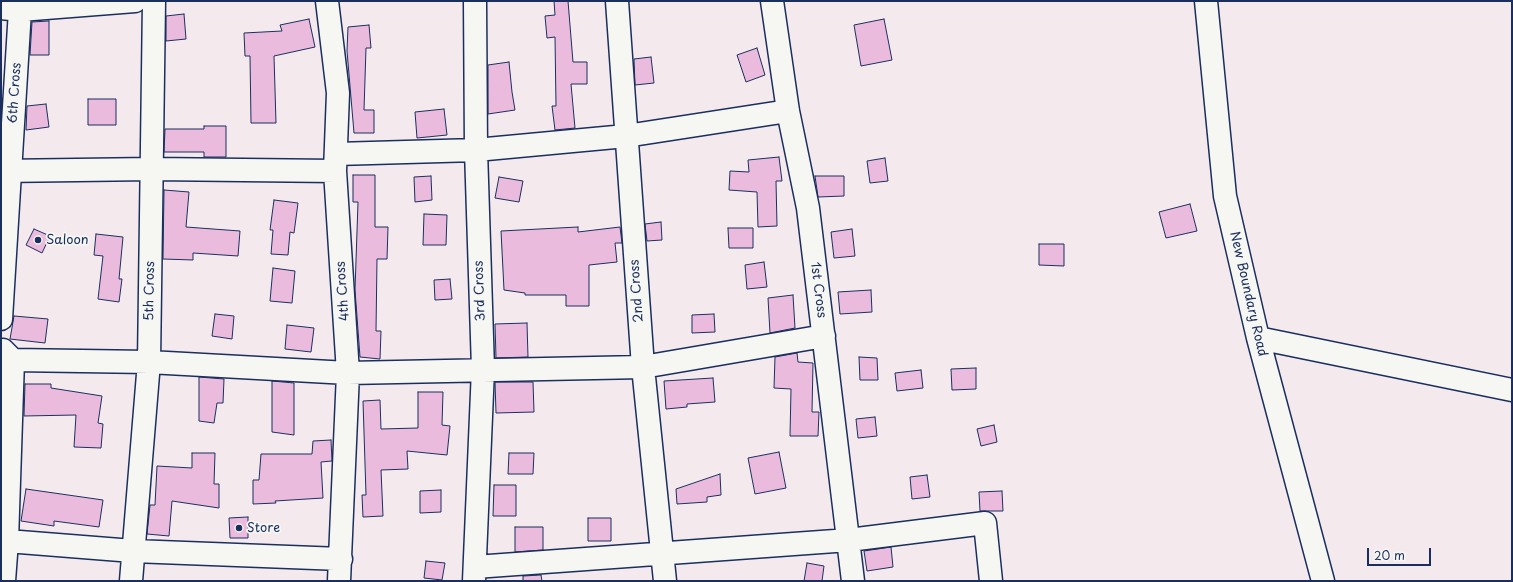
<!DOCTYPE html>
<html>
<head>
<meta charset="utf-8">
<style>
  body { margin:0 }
  #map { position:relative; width:1513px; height:582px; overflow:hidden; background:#f4eaee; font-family:"Playpen Sans",sans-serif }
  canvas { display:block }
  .frame { position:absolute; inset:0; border:2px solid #1b2f5e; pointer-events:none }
  .scale { position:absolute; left:1367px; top:548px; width:64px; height:18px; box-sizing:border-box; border:2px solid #1b2f5e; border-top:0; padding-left:5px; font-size:12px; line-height:14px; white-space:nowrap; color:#1b2f5e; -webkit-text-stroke:3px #f6f6f2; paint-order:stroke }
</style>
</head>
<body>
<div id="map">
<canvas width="1513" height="582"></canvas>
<div class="frame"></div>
<div class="scale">20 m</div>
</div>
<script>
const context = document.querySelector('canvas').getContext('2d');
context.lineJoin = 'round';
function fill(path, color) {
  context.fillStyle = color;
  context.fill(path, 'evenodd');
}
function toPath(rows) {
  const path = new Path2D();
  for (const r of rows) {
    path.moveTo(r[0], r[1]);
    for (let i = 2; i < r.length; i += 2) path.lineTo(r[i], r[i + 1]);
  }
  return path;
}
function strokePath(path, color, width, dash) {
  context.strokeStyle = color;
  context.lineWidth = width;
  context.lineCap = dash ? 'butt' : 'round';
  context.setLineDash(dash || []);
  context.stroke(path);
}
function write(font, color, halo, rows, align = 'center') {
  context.font = font + ' "Playpen Sans",sans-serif';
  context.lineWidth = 3.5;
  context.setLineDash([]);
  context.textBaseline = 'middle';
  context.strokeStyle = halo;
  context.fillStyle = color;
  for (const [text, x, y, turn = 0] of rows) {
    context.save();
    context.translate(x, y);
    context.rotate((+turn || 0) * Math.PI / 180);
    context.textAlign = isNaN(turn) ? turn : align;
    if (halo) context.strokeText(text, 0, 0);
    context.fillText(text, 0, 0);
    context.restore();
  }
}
const building = toPath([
  [554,1,568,1,573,62,587,62,587,84,571,84,575,128,555,130,552,106,556,106,555,37,547,38,545,16,555,15,554,1],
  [184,14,186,39,166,41,166,16,184,14],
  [309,19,315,47,274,56,276,123,251,123,250,56,245,56,244,33,282,31,280,25,309,19],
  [884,19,892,60,861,66,854,25,884,19],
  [49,21,49,55,30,55,32,22,49,21],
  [369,25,371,48,366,48,364,110,374,110,374,133,354,133,347,51,348,27,369,25],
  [757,48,765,75,746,82,737,55,757,48],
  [651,57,654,83,635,85,634,59,651,57],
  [509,62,512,92,515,110,488,114,488,65,509,62],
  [88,99,116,99,116,125,88,125,88,99],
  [46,104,49,127,26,130,27,106,46,104],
  [444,109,447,135,417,138,415,112,444,109],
  [204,126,226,126,226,157,204,157,204,152,164,152,165,129,204,129,204,126],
  [779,157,782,181,776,181,777,226,758,227,757,192,729,190,730,171,749,172,748,160,779,157],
  [885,158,888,181,870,183,867,161,885,158],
  [353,175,375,175,375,227,388,227,387,259,377,259,376,331,381,331,380,359,360,357,355,290,358,202,353,202,353,175],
  [431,176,432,200,415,202,414,177,431,176],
  [815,176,844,176,844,196,818,197,815,176],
  [499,177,523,181,519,202,495,198,499,177],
  [164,190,189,192,186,227,240,231,238,256,193,253,193,260,163,259,164,190],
  [274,200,298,203,294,233,290,232,288,255,271,254,273,230,270,230,274,200],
  [1190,204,1197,231,1166,238,1159,212,1190,204],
  [424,214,447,215,446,245,423,245,424,214],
  [661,222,662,240,647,241,645,224,661,222],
  [578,227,578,232,620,227,622,243,615,243,617,262,589,265,589,306,566,306,566,295,525,295,525,293,504,290,501,231,578,227],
  [728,228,753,228,753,248,729,248,728,228],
  [34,229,50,236,42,253,26,245,34,229],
  [852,229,855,256,834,258,831,232,852,229],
  [96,234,123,237,119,279,122,279,119,302,98,299,103,256,94,255,96,234],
  [1039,244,1064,244,1064,266,1039,265,1039,244],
  [764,262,767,287,747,289,745,265,764,262],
  [273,268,295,271,292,303,270,301,273,268],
  [450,279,452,299,435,300,434,280,450,279],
  [871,290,872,312,840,314,838,292,871,290],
  [793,295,795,328,770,333,768,298,793,295],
  [215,314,234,316,232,339,212,336,215,314],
  [714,314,715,332,692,333,692,315,714,314],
  [14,316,48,319,45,343,10,339,14,316],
  [527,323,528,357,496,358,495,324,527,323],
  [287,325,314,328,311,352,285,349,287,325],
  [797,353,798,362,813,363,812,412,819,412,818,436,790,436,791,389,774,388,775,357,797,353],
  [859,357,877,358,878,380,860,380,859,357],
  [976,368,976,389,952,390,951,369,976,368],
  [921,370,923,388,897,391,895,373,921,370],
  [199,377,224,379,223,403,217,403,214,423,199,421,199,377],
  [713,378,715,402,687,404,687,407,666,409,664,381,713,378],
  [272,381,294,383,294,435,272,432,272,381],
  [495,382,533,382,534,412,496,413,495,382],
  [25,384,51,384,51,388,102,396,98,423,103,424,101,448,74,447,76,415,24,416,25,384],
  [418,392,443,392,442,425,450,426,447,455,407,451,408,469,381,470,383,516,363,517,362,495,366,495,363,401,380,400,381,429,418,428,418,392],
  [875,417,877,436,858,438,856,419,875,417],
  [994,425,997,442,981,446,977,429,994,425],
  [331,440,332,461,321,462,323,498,275,501,276,503,253,504,253,480,259,480,261,454,312,454,313,441,331,440],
  [779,452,786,488,755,494,748,458,779,452],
  [192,453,215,453,214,484,219,484,219,508,172,501,169,536,147,534,150,505,155,505,157,466,192,468,192,453],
  [509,453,534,453,533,474,508,474,509,453],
  [720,474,721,495,707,497,707,502,677,504,676,489,720,474],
  [927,475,930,497,912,499,910,477,927,475],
  [494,485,516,485,516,516,493,516,494,485],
  [26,489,103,500,99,527,54,521,54,526,21,521,26,489],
  [441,490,441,512,420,513,420,491,441,490],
  [1002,491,1003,511,980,511,979,492,1002,491],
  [248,517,248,538,230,538,229,518,248,517],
  [588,518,611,518,611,541,588,541,588,518],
  [515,527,543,527,543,550,515,552,515,527],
  [891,547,893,567,867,571,864,551,891,547],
  [426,561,445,563,442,580,424,578,426,561],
  [807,563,824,566,822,581,804,581,807,563],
  [541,575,542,581,523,581,523,576,541,575]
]);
fill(building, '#eabbdd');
strokePath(building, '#1b2f5e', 1);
const minor = toPath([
  [327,1,338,93,335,171,348,373,339,581],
  [617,1,643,367,665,581],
  [772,1,788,111,808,208,853,581],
  [1206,1,1225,196,1258,338,1323,581],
  [1,8,20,10,135,1],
  [336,154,476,150,626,136,788,111],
  [1,171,152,169,335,171],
  [1,319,20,10],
  [1258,338,1512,390],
  [3,350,13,360,7,541,4,581],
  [1,362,13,360,149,362,348,373,643,367,824,336],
  [7,541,133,551,341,559],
  [475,567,849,540,985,523,991,581],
  [131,581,149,362,154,1],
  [474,581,483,369,476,150,475,1]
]);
strokePath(minor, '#1b2f5e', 25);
strokePath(minor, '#f6f6f2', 22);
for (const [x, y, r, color] of [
  [38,240,4,"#1b2f5e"],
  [239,528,4,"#1b2f5e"]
]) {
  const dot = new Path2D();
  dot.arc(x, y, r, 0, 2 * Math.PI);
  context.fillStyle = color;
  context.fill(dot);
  strokePath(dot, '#f6f6f2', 1.5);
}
write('13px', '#1b2f5e', '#f6f6f2', [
  ["6th Cross",15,93,-86],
  ["1st Cross",818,290,83],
  ["5th Cross",150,291,-89],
  ["4th Cross",343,291,-94],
  ["3rd Cross",480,291,-92],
  ["2nd Cross",637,291,-94],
  ["New Boundary Road",1248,294,77]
]);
write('13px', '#1b2f5e', '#f6f6f2', [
  ["Saloon",46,240],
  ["Store",247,528]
], 'left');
</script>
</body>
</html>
